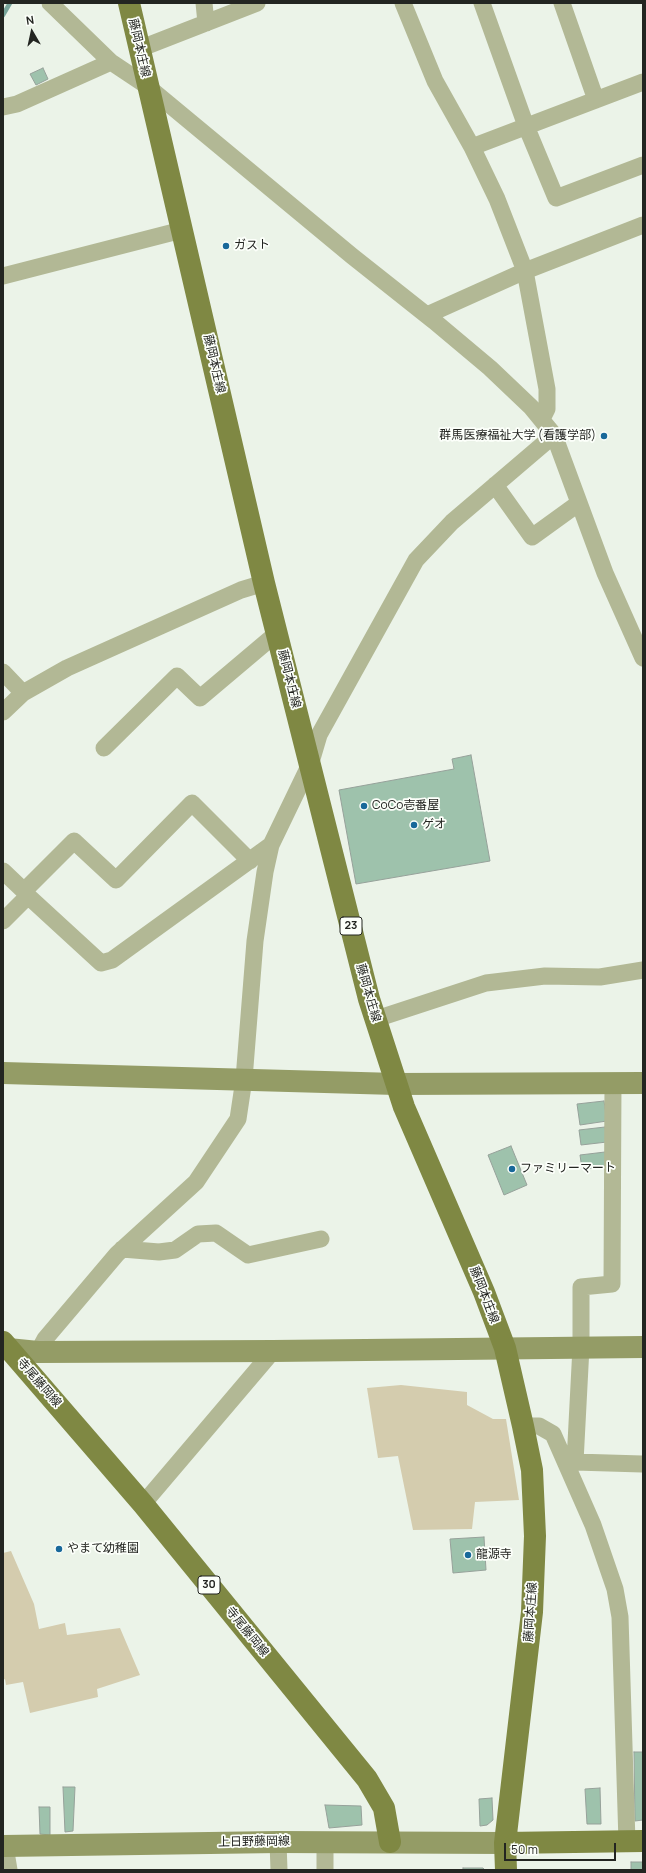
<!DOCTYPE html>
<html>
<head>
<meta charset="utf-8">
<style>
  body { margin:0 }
  #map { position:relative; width:646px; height:1873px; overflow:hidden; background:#ebf3e8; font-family:Manrope,sans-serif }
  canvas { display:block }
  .frame { position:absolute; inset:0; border:4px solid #232521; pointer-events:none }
  .north { position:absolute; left:12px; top:12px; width:40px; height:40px; -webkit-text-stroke:3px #fcfffa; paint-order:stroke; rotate:351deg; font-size:11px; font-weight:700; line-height:16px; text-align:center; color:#232521 }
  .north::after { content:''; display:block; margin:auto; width:14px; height:18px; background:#232521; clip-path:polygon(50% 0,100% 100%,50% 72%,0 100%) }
  .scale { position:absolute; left:504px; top:1843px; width:112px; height:18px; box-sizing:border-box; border:2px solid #232521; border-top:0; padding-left:5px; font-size:12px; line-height:14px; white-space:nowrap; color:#232521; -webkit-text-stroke:3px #fcfffa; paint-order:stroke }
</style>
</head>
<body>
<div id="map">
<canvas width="646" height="1873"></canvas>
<div class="frame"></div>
<div class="north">N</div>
<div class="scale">50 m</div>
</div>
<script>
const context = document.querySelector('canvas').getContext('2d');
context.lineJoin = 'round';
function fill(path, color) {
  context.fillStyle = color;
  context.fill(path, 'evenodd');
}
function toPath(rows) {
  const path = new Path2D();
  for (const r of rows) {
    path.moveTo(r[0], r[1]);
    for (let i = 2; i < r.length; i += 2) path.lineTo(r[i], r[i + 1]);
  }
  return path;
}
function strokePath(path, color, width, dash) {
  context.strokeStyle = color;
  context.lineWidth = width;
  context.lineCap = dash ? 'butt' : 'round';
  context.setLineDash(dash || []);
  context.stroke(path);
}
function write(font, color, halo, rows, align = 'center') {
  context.font = font + ' Manrope,"Noto Sans JP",sans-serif';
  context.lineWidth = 3.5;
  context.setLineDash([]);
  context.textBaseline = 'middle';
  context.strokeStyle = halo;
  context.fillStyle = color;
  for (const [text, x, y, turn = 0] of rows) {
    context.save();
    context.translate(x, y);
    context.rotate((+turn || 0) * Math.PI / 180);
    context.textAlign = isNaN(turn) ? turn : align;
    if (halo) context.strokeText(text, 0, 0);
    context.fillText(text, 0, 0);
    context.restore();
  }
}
fill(toPath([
  [401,1385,467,1392,467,1405,493,1419,506,1419,519,1500,475,1502,472,1529,413,1530,398,1456,378,1458,367,1388],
  [11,1551,34,1604,39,1629,65,1623,67,1635,120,1628,140,1675,97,1689,98,1697,30,1713,23,1682,6,1685,5,1679,3,1680,3,1553]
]), '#d4ccae');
strokePath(toPath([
  [3,15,10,3]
]), '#78a59b', 4.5);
const building = toPath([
  [43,68,48,79,36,85,30,74,43,68],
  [471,755,490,861,356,884,339,790,454,769,452,759,471,755],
  [604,1101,607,1121,580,1125,577,1104,604,1101],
  [605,1127,607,1142,581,1145,579,1130,605,1127],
  [511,1146,527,1185,504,1195,488,1155,511,1146],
  [605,1152,607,1167,582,1169,580,1155,605,1152],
  [484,1537,486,1570,453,1573,450,1539,484,1537],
  [634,1752,643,1752,643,1820,635,1821,634,1752],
  [63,1787,75,1787,73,1831,65,1832,63,1787],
  [600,1788,601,1824,587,1824,585,1789,600,1788],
  [492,1798,493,1820,487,1825,480,1826,479,1799,492,1798],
  [325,1805,361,1806,362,1825,329,1828,325,1805],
  [39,1807,50,1807,50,1835,40,1834,39,1807],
  [631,1862,643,1862,643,1870,631,1870,631,1862],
  [463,1868,483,1868,485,1870,463,1870,463,1868]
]);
fill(building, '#9ec2ac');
strokePath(building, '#96a19a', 1);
strokePath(toPath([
  [50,3,111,62,147,86,352,256,434,321,490,368,531,407,554,435,605,573,643,658],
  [204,3,206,23],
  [403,3,435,81,472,147,497,199,525,271,547,389,547,409,542,419],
  [482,3,526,126,556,198,643,165],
  [562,3,596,100],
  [139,49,257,3],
  [3,107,17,104,111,62],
  [472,147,643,82],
  [3,276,182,230],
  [427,315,525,271,643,225],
  [495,485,532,537,579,503],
  [3,672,23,693],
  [3,712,23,693,67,668,241,590,264,583],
  [104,748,177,676,200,698,277,633],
  [3,871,24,891,28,896,101,963,112,960,271,845],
  [24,891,74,841,116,880,192,803,250,861],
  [3,921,28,896],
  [376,1019,486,983,545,976,600,977,643,970],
  [122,1249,159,1252,175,1250,198,1234,216,1233,248,1255,321,1239],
  [38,1352,45,1339,117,1254,196,1182,238,1119,244,1079,255,941,265,872,271,845,311,762,319,735,416,560,452,522,554,435],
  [523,1426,539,1426,553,1434,593,1525,615,1589,620,1617,627,1842],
  [575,1462,642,1464],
  [567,1465,575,1462,581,1347,581,1287,612,1284,613,1083],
  [143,1504,273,1351],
  [278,1842,279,1870],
  [325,1842,325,1870],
  [5,1846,9,1870]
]), '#b2b895', 17);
strokePath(toPath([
  [3,1073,396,1084,643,1083],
  [8,1349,38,1352,273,1351,643,1347],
  [3,1846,278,1842,505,1843]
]), '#949c66', 22);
strokePath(toPath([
  [129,3,264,583,369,999,404,1107,484,1292,505,1348,523,1426,532,1470,535,1536,532,1612,505,1843,506,1870],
  [3,1342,143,1504,367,1779,384,1808,390,1842],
  [505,1843,643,1841]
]), '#7f8843', 22);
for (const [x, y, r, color] of [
  [226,246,4,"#18689a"],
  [604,436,4,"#18689a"],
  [364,806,4,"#18689a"],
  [414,825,4,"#18689a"],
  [512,1169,4,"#18689a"],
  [59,1549,4,"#18689a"],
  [468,1555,4,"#18689a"]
]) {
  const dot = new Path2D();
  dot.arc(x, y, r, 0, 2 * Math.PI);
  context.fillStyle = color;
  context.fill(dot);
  strokePath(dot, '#fcfffa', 1.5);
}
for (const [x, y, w] of [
  [351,926,22],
  [209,1585,22]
]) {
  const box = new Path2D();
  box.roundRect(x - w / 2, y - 9, w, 18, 3);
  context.fillStyle = '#fcfffa';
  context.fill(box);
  strokePath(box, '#232521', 1);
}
write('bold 11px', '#232521', null, [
  ["23",351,926],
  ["30",209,1585]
]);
write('12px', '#232521', '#fcfffa', [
  ["藤岡本庄線",139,48,77],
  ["藤岡本庄線",214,364,77],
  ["藤岡本庄線",289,679,76],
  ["藤岡本庄線",368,993,74],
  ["藤岡本庄線",484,1295,69],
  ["寺尾藤岡線",39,1383,49],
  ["藤岡本庄線",531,1612,-86],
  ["寺尾藤岡線",247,1632,51],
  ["上日野藤岡線",254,1842,-1]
]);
write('12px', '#232521', '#fcfffa', [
  ["ガスト",234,246],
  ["群馬医療福祉大学 (看護学部)",596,436,"right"],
  ["CoCo壱番屋",372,806],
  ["ゲオ",422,825],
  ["ファミリーマート",520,1169],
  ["やまて幼稚園",67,1549],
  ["龍源寺",476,1555]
], 'left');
</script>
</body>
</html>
